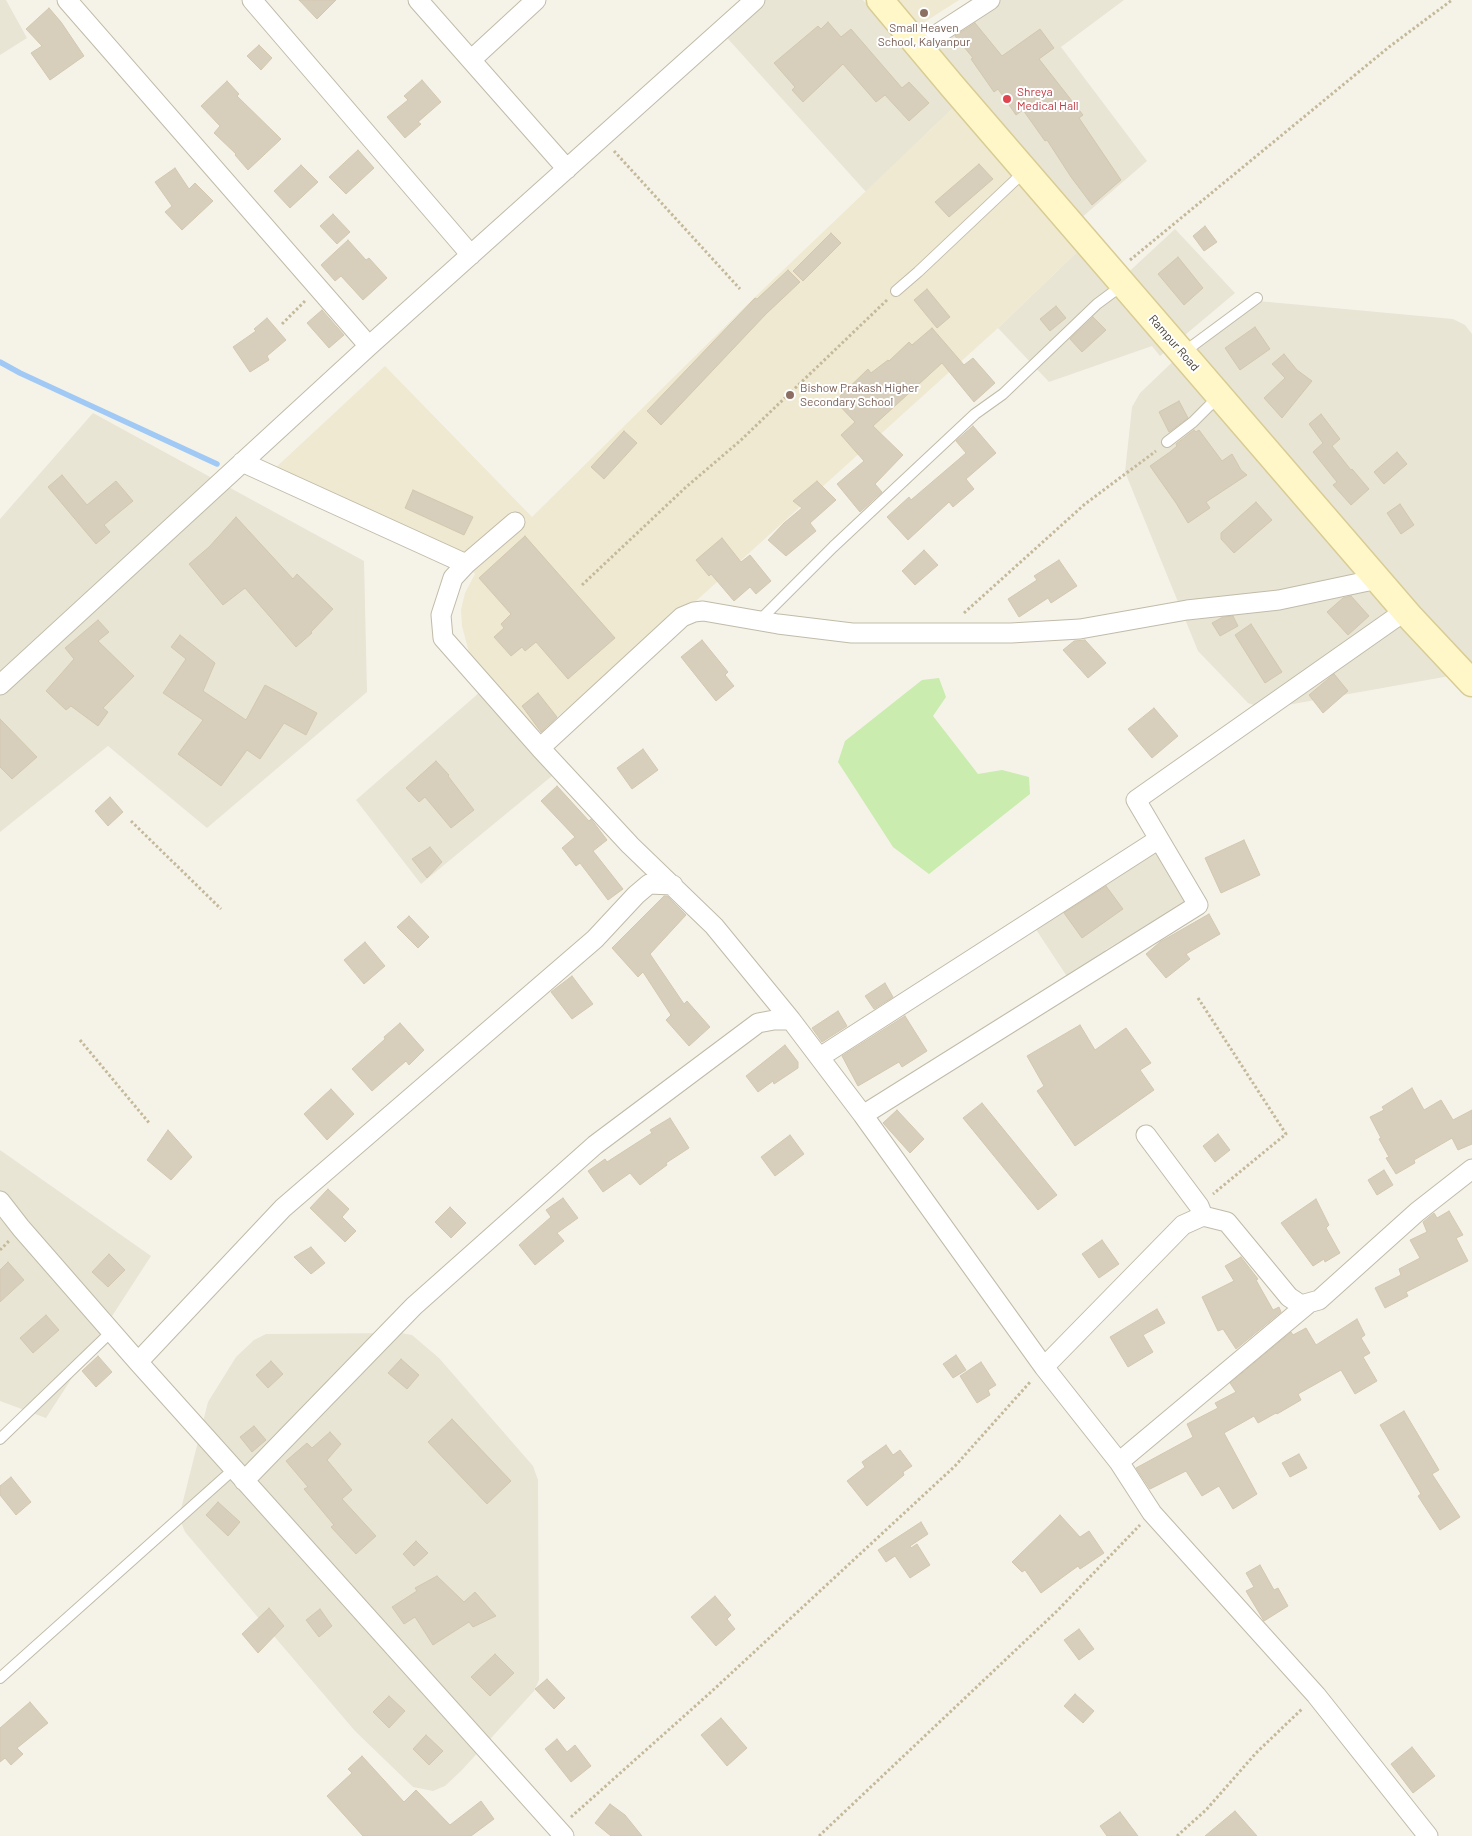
<!DOCTYPE html>
<html>
<head>
<meta charset="utf-8">
<style>
  body { margin:0 }
  canvas { display:block; background:#f5f2e8 }
</style>
</head>
<body>
<canvas width="1472" height="1836"></canvas>
<script>
const context = document.querySelector('canvas').getContext('2d');
context.lineJoin = 'round';
function fill(path, color) {
  context.fillStyle = color;
  context.fill(path, 'evenodd');
}
function toPath(rows) {
  const path = new Path2D();
  for (const r of rows) {
    path.moveTo(r[0], r[1]);
    for (let i = 2; i < r.length; i += 2) path.lineTo(r[i], r[i + 1]);
  }
  return path;
}
function strokePath(path, color, width, dash) {
  context.strokeStyle = color;
  context.lineWidth = width;
  context.lineCap = dash ? 'butt' : 'round';
  context.setLineDash(dash || []);
  context.stroke(path);
}
function write(font, color, halo, rows, align = 'center') {
  context.font = font + ' Barlow,sans-serif';
  context.lineWidth = 4;
  context.setLineDash([]);
  context.textBaseline = 'middle';
  context.strokeStyle = halo;
  context.fillStyle = color;
  for (const [text, x, y, turn = 0] of rows) {
    context.save();
    context.translate(x, y);
    context.rotate((+turn || 0) * Math.PI / 180);
    context.textAlign = isNaN(turn) ? turn : align;
    if (halo) context.strokeText(text, 0, 0);
    context.fillText(text, 0, 0);
    context.restore();
  }
}
fill(toPath([
  [0,0,6,0,27,38,0,55],
  [752,0,863,0,955,106,866,192,720,30],
  [996,0,1124,0,1061,47,1147,161,1080,219,928,44],
  [1175,229,1235,293,1160,356,1152,346,1049,382,998,328,1078,251,1120,280],
  [1258,301,1453,319,1465,325,1472,334,1472,672,1265,709,1248,703,1198,651,1125,472,1132,407,1140,393,1208,328],
  [93,413,364,561,367,692,207,828,108,746,0,832,0,519],
  [480,692,552,776,421,884,356,800],
  [1159,847,1187,899,1184,907,1127,943,1122,940,1105,950,1108,954,1068,978,1033,925],
  [0,1150,151,1256,46,1418,0,1401],
  [401,1333,412,1335,439,1358,533,1466,538,1480,539,1680,534,1691,462,1770,445,1786,433,1791,413,1787,355,1731,185,1532,179,1517,208,1402,236,1357,254,1340,266,1334]
]), '#e9e5d5');
fill(toPath([
  [898,0,959,0,920,25],
  [955,106,1078,251,998,328,696,601,557,717,542,733,475,675,462,626,461,610,465,593,475,574,466,564,272,471,385,366,532,517,755,297]
]), '#efe9d1');
fill(toPath([
  [939,678,946,697,933,716,978,774,1002,770,1029,777,1030,794,929,874,893,847,838,762,845,741,922,680]
]), '#caecae');
strokePath(toPath([
  [0,362,20,373,217,464]
]), '#a0caf5', 5.5);
const building = toPath([
  [299,0,336,0,317,19,299,0],
  [49,8,61,22,84,56,50,80,31,53,42,46,26,29,49,8],
  [828,22,841,37,851,29,902,88,909,82,929,103,909,121,885,95,876,102,843,64,803,102,792,90,795,87,774,63,818,26,821,29,828,22],
  [975,23,1002,56,1040,29,1054,48,1039,59,1083,115,1079,118,1121,180,1092,205,1071,177,1047,140,1045,141,1023,110,1016,115,998,89,994,92,971,59,973,58,955,36,975,23],
  [259,45,272,58,261,70,247,56,259,45],
  [422,80,441,102,418,122,421,124,405,138,387,117,408,100,404,96,422,80],
  [227,81,239,94,237,96,281,139,248,170,235,155,236,154,214,133,220,126,201,106,227,81],
  [358,150,374,168,346,194,329,177,358,150],
  [979,164,993,179,949,217,935,202,979,164],
  [301,165,318,182,290,208,274,191,301,165],
  [175,168,189,189,195,183,213,201,182,230,165,212,172,206,155,182,175,168],
  [333,214,350,232,337,244,320,226,333,214],
  [1205,226,1217,242,1204,251,1193,236,1205,226],
  [831,233,841,243,803,281,793,271,831,233],
  [348,240,366,260,369,258,387,278,363,300,341,276,335,281,321,265,348,240],
  [1178,257,1203,288,1184,305,1158,274,1178,257],
  [788,270,800,282,766,314,661,425,647,411,755,298,757,299,788,270],
  [927,289,950,317,937,328,914,300,927,289],
  [1056,306,1066,318,1050,331,1040,319,1056,306],
  [322,310,344,335,329,348,307,323,322,310],
  [1093,317,1106,330,1082,352,1070,339,1093,317],
  [267,318,286,340,267,356,269,360,250,372,233,347,256,331,254,329,267,318],
  [1255,327,1270,349,1240,370,1225,348,1255,327],
  [932,328,964,365,973,358,995,383,974,402,942,363,873,426,903,455,875,484,882,492,860,512,837,484,864,461,841,435,855,422,835,401,868,369,871,373,888,360,889,361,909,342,912,345,932,328],
  [1284,354,1297,370,1312,381,1282,418,1264,398,1285,378,1272,364,1284,354],
  [1179,401,1188,418,1169,432,1159,412,1179,401],
  [1321,414,1340,439,1332,446,1351,470,1352,469,1369,489,1351,505,1333,485,1337,482,1313,452,1323,443,1309,424,1321,414],
  [973,426,996,453,966,479,974,489,953,507,949,502,908,540,887,517,909,497,911,500,966,453,956,441,973,426],
  [1194,430,1196,432,1199,430,1222,461,1232,454,1241,470,1247,475,1206,502,1210,508,1188,523,1176,503,1150,466,1170,452,1177,446,1176,444,1194,430],
  [624,431,637,443,604,479,591,467,624,431],
  [1397,452,1407,464,1384,484,1374,472,1397,452],
  [62,475,87,505,116,481,133,501,104,525,110,532,96,544,48,487,62,475],
  [817,481,836,500,810,523,816,531,786,556,768,540,784,523,802,508,793,501,817,481],
  [413,490,473,517,464,535,405,508,413,490],
  [1256,502,1272,520,1234,553,1221,539,1221,533,1256,502],
  [1400,504,1414,525,1401,534,1387,513,1400,504],
  [236,517,293,579,297,574,333,609,311,632,312,633,296,647,245,588,223,605,189,564,209,547,236,517],
  [525,536,615,638,568,679,536,642,525,651,522,647,511,656,494,637,504,628,501,624,511,614,479,578,525,536],
  [722,538,741,562,750,555,771,581,756,594,750,587,734,601,711,574,709,576,696,560,722,538],
  [924,550,938,565,915,585,902,571,924,550],
  [1059,560,1077,586,1051,603,1048,598,1019,617,1008,599,1037,580,1034,576,1059,560],
  [1351,596,1369,616,1348,635,1327,612,1343,598,1351,596],
  [1233,616,1238,626,1220,636,1212,623,1223,617,1233,616],
  [98,620,109,632,98,641,134,676,103,708,108,712,98,726,71,706,66,710,46,691,74,659,65,648,98,620],
  [1251,624,1282,672,1265,683,1235,635,1251,624],
  [180,635,215,663,203,691,246,720,265,685,317,713,306,735,284,723,260,759,247,750,221,786,178,754,203,720,163,693,186,659,171,647,180,635],
  [702,640,728,672,725,675,734,686,716,701,681,657,702,640],
  [1085,640,1106,663,1088,678,1063,650,1074,641,1085,640],
  [1334,674,1348,691,1323,713,1309,695,1334,674],
  [538,693,557,717,541,732,522,706,538,693],
  [1154,708,1178,736,1152,758,1128,729,1154,708],
  [0,719,37,757,12,779,0,767,0,719],
  [643,749,658,770,632,789,617,768,643,749],
  [436,761,449,775,448,776,474,810,451,828,425,797,419,802,406,788,436,761],
  [557,786,589,821,591,819,607,840,593,851,623,889,608,900,580,863,576,866,562,848,575,837,541,801,557,786],
  [110,797,123,812,108,826,95,811,110,797],
  [1244,840,1260,875,1221,893,1205,858,1244,840],
  [430,847,442,862,427,878,412,859,430,847],
  [1106,886,1123,909,1082,938,1064,913,1106,886],
  [664,896,667,896,686,915,650,954,684,1004,687,1001,710,1027,689,1046,666,1020,671,1015,643,972,638,977,612,948,664,896],
  [1209,914,1220,934,1186,954,1190,959,1166,978,1146,954,1160,942,1209,914],
  [409,916,429,937,418,948,397,927,409,916],
  [365,942,385,966,364,984,344,960,365,942],
  [572,976,593,1004,572,1019,551,992,572,976],
  [885,983,893,997,874,1009,865,996,885,983],
  [838,1011,847,1026,822,1042,812,1028,838,1011],
  [905,1016,927,1051,902,1067,899,1062,858,1086,842,1056,905,1016],
  [400,1023,424,1050,409,1065,406,1061,372,1091,352,1069,385,1039,384,1037,400,1023],
  [1080,1025,1095,1050,1126,1028,1151,1063,1140,1070,1154,1090,1075,1146,1037,1091,1044,1086,1027,1056,1080,1025],
  [785,1045,798,1062,798,1068,774,1084,773,1081,758,1092,746,1076,785,1045],
  [1412,1088,1424,1110,1441,1100,1453,1120,1472,1110,1472,1144,1458,1150,1452,1138,1414,1160,1415,1163,1396,1174,1386,1158,1389,1157,1379,1139,1381,1138,1370,1117,1384,1110,1382,1107,1412,1088],
  [331,1089,354,1114,327,1140,304,1114,331,1089],
  [982,1103,1057,1195,1038,1210,963,1118,982,1103],
  [897,1110,924,1139,910,1153,883,1123,897,1110],
  [670,1118,689,1148,666,1163,667,1165,640,1185,630,1173,603,1192,588,1171,605,1159,607,1162,652,1133,650,1130,670,1118],
  [168,1130,192,1157,171,1180,147,1160,168,1130],
  [1218,1134,1230,1150,1215,1162,1203,1146,1218,1134],
  [790,1135,804,1154,775,1176,761,1157,790,1135],
  [1384,1170,1393,1185,1377,1195,1368,1180,1384,1170],
  [328,1189,349,1209,342,1217,356,1231,345,1242,310,1208,328,1189],
  [563,1198,578,1218,557,1233,564,1241,535,1265,519,1245,551,1217,546,1210,563,1198],
  [1316,1199,1329,1225,1326,1228,1340,1253,1325,1262,1324,1259,1313,1266,1281,1223,1316,1199],
  [450,1207,466,1223,451,1238,435,1222,450,1207],
  [1449,1211,1463,1235,1456,1238,1468,1261,1406,1292,1408,1296,1385,1308,1375,1288,1401,1275,1399,1269,1420,1258,1410,1240,1427,1232,1423,1222,1434,1213,1437,1218,1449,1211],
  [1102,1240,1119,1264,1099,1278,1082,1254,1102,1240],
  [311,1247,325,1263,311,1274,294,1257,311,1247],
  [109,1254,125,1270,108,1287,92,1272,109,1254],
  [1241,1257,1258,1279,1256,1280,1273,1310,1279,1307,1281,1312,1236,1349,1223,1329,1218,1331,1202,1297,1234,1281,1225,1266,1241,1257],
  [8,1262,24,1280,0,1302,0,1270,8,1262],
  [1157,1309,1165,1323,1143,1335,1153,1352,1128,1367,1110,1337,1157,1309],
  [46,1315,59,1330,33,1353,20,1338,46,1315],
  [1357,1319,1365,1335,1361,1338,1370,1353,1363,1357,1377,1381,1355,1394,1341,1370,1298,1394,1301,1400,1277,1414,1276,1413,1258,1423,1254,1416,1224,1433,1257,1494,1233,1509,1219,1486,1202,1496,1186,1471,1150,1489,1136,1468,1193,1437,1187,1424,1218,1408,1215,1403,1236,1392,1230,1383,1291,1332,1293,1335,1306,1328,1316,1345,1357,1319],
  [956,1355,966,1370,953,1378,943,1364,956,1355],
  [98,1356,112,1372,96,1387,82,1371,98,1356],
  [401,1359,419,1375,407,1389,388,1373,401,1359],
  [271,1361,283,1374,268,1388,256,1375,271,1361],
  [981,1362,996,1385,988,1390,990,1395,977,1403,960,1376,981,1362],
  [1404,1411,1439,1470,1432,1474,1460,1517,1440,1530,1418,1496,1421,1494,1380,1425,1404,1411],
  [452,1419,511,1481,487,1504,428,1442,452,1419],
  [254,1426,266,1440,252,1452,240,1437,254,1426],
  [330,1432,341,1444,327,1460,352,1490,342,1499,376,1536,356,1554,331,1527,334,1525,304,1489,308,1487,286,1461,307,1443,312,1448,330,1432],
  [886,1445,893,1455,900,1450,912,1466,903,1472,904,1475,867,1506,847,1481,865,1467,862,1462,886,1445],
  [1299,1454,1307,1468,1290,1477,1282,1463,1299,1454],
  [11,1477,31,1502,16,1515,0,1495,0,1486,11,1477],
  [218,1502,240,1522,228,1536,206,1515,218,1502],
  [1060,1515,1080,1537,1089,1531,1104,1553,1080,1569,1078,1566,1041,1593,1025,1570,1022,1572,1012,1562,1060,1515],
  [921,1522,928,1534,910,1546,911,1548,917,1544,930,1565,910,1578,895,1556,886,1562,878,1550,921,1522],
  [416,1541,428,1553,414,1566,403,1554,416,1541],
  [1260,1565,1274,1590,1278,1588,1288,1606,1264,1621,1246,1591,1254,1587,1246,1573,1260,1565],
  [437,1576,464,1602,475,1592,496,1616,473,1627,469,1622,433,1645,415,1617,404,1624,392,1607,417,1591,415,1588,437,1576],
  [715,1596,731,1615,727,1619,735,1629,716,1646,691,1617,715,1596],
  [269,1608,284,1626,258,1653,242,1634,269,1608],
  [320,1609,332,1626,319,1637,306,1620,320,1609],
  [1079,1629,1094,1649,1079,1660,1064,1640,1079,1629],
  [495,1654,514,1673,490,1696,471,1677,495,1654],
  [547,1679,565,1698,554,1709,535,1689,547,1679],
  [1075,1694,1094,1711,1083,1723,1064,1706,1075,1694],
  [389,1696,405,1711,389,1728,373,1712,389,1696],
  [30,1702,48,1723,17,1748,23,1754,11,1765,5,1758,0,1762,0,1728,30,1702],
  [721,1718,747,1748,727,1766,701,1735,721,1718],
  [426,1735,443,1751,429,1765,413,1749,426,1735],
  [557,1739,567,1752,575,1745,591,1766,571,1782,545,1749,557,1739],
  [1412,1747,1435,1776,1413,1793,1391,1764,1412,1747],
  [362,1756,404,1802,416,1790,450,1825,481,1801,494,1819,471,1836,363,1836,327,1796,352,1773,348,1769,362,1756],
  [610,1804,625,1815,642,1836,611,1836,595,1823,610,1804],
  [1235,1811,1257,1836,1205,1836,1235,1811],
  [1120,1812,1138,1836,1107,1836,1100,1826,1120,1812]
]);
fill(building, '#d7cfbc');
strokePath(building, '#d3c8af', 1);
const service = toPath([
  [896,291,918,272,1025,171],
  [1184,352,1257,298],
  [1167,442,1193,422,1219,396],
  [759,621,833,547,975,414,1003,394,1097,304,1124,284],
  [0,1439,111,1332],
  [0,1678,234,1469]
]);
const minor = toPath([
  [67,0,369,346],
  [252,0,471,255],
  [418,0,567,169],
  [919,46,990,0],
  [471,60,536,0],
  [242,462,466,564,453,578,441,615,443,638,540,748],
  [466,564,515,522],
  [1378,579,1279,600,1187,610,1080,629,1011,633,852,633,778,624,703,611,694,612,682,617,540,748,630,845,714,926,791,1020,863,1115,1044,1367,1119,1462,1152,1513,1316,1695,1428,1836],
  [0,685,369,346,755,0],
  [820,1057,1159,839,1136,800,1405,611],
  [863,1115,1198,905,1159,839],
  [1146,1135,1199,1206,1203,1216],
  [0,1201,21,1228,138,1362,564,1836],
  [138,1362,283,1208,595,939,636,895,649,884,673,885],
  [1044,1367,1183,1225,1203,1216,1227,1222,1289,1297,1301,1305,1319,1300,1417,1212,1472,1169],
  [1119,1462,1309,1303],
  [244,1481,414,1306,595,1145,758,1023,774,1020,791,1020]
]);
const secondary = toPath([
  [880,0,953,87,1411,618,1472,683]
]);
strokePath(service, '#c1bba9', 12);
strokePath(minor, '#c1bba9', 21);
strokePath(secondary, '#d8cc94', 29);
strokePath(toPath([
  [614,151,740,289],
  [1130,260,1389,47,1452,0],
  [282,324,305,301],
  [582,585,685,488,741,440,887,300],
  [964,613,1085,504,1156,451],
  [131,821,221,909],
  [1198,998,1286,1134,1213,1194],
  [80,1040,150,1124],
  [0,1250,9,1241],
  [571,1817,711,1692,955,1466,1031,1381],
  [819,1836,1057,1611,1140,1525],
  [1177,1836,1206,1810,1256,1753,1303,1708]
]), '#c4b99a', 3, [2.5, 2.5]);
strokePath(service, '#fff', 10);
strokePath(minor, '#fff', 19);
strokePath(secondary, '#fff7c7', 26);
for (const [x, y, r, color] of [
  [924,13,5,"#8d6e63"],
  [1007,99,5,"#e0444e"],
  [790,395,5,"#8d6e63"]
]) {
  const dot = new Path2D();
  dot.arc(x, y, r, 0, 2 * Math.PI);
  context.fillStyle = color;
  context.fill(dot);
  strokePath(dot, '#fff', 2);
}
write('12px', '#785e54', '#fff', [
  ["Small Heaven",924,28],
  ["School, Kalyanpur",924,42],
  ["Bishow Prakash Higher",800,388,"left"],
  ["Secondary School",800,402,"left"]
]);
write('12px', '#be3a42', '#fff', [
  ["Shreya",1017,92],
  ["Medical Hall",1017,106]
], 'left');
write('12px', '#494336', '#fff', [
  ["Rampur Road",1174,343,49]
]);
</script>
</body>
</html>
